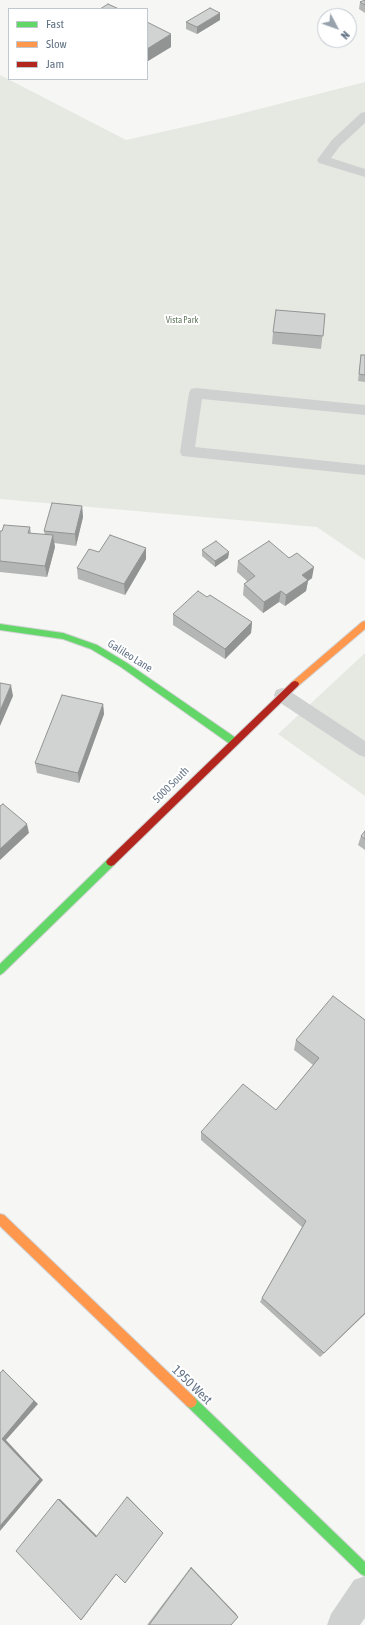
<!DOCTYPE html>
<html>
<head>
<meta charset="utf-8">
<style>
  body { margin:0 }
  #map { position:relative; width:365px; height:1625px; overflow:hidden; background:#f6f6f4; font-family:"Asap Condensed",sans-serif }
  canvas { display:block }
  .legend { position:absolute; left:8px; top:8px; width:140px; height:72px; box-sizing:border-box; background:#fff; border:1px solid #c1c7cf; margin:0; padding:5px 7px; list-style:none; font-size:12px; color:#647487 }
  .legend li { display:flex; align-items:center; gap:8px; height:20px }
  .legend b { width:20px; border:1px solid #c1c7cf }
  .north { position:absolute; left:317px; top:8px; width:40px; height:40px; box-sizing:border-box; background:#fff; border:1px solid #c1c7cf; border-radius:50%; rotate:131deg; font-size:11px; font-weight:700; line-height:16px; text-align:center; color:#647487 }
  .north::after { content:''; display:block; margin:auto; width:14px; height:18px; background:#97a2ad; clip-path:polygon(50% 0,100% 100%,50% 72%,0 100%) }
</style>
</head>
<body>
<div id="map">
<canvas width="365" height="1625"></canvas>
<ul class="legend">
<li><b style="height:5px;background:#63d668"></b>Fast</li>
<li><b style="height:5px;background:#ff974d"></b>Slow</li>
<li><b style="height:5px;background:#b3261e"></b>Jam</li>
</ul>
<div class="north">N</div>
</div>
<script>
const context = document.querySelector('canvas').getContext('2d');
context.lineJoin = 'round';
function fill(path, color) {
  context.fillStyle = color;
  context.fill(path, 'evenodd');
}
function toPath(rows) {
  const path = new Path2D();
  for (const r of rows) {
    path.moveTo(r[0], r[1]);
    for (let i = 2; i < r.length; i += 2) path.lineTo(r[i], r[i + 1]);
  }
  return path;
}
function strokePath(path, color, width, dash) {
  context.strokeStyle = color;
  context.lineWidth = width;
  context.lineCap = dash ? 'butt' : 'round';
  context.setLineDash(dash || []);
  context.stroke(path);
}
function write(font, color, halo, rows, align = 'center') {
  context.font = font + ' "Asap Condensed",sans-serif';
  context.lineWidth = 4;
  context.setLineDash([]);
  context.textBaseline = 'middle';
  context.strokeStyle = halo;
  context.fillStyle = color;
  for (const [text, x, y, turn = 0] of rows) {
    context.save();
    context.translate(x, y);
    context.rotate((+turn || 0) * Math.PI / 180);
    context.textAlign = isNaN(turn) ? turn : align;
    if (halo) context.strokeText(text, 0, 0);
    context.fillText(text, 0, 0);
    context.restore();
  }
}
fill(toPath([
  [0,75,126,140,224,118,365,82,365,560,317,527,0,499],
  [365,653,365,796,278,734]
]), '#e5e9e2');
const fast = toPath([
  [0,624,63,633,97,645,127,663,236,738,237,741,236,744,230,744,121,667,91,649,63,639,0,630,0,624],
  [111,858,114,859,116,862,114,865,3,973,0,975,0,964,108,859,111,858],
  [191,1396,195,1398,365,1562,365,1576,361,1574,187,1406,185,1402,187,1398,191,1396]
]);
const slow = toPath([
  [365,621,365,629,298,686,292,686,291,684,292,682,362,622,365,621],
  [0,1214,4,1215,195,1398,197,1402,195,1406,191,1408,187,1406,0,1226,0,1214]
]);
const jam = toPath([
  [295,681,298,682,299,684,298,686,114,865,111,866,108,865,106,862,108,859,292,682,295,681]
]);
strokePath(fast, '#d1d3d4', 2);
strokePath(slow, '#d1d3d4', 2);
strokePath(jam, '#d1d3d4', 2);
fill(toPath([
  [365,112,365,123,340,146,331,158,365,169,365,177,319,163,317,160,332,140,361,113,365,112],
  [196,388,365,405,365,415,202,399,195,447,365,465,365,475,182,456,180,452,189,393,191,389,196,388],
  [282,688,288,690,365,741,365,757,359,755,276,700,274,695,276,690,282,688]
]), '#cfd1d1');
fill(toPath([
  [365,1576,365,1618,360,1625,327,1625,331,1614,354,1580,365,1576]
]), '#cfd1d1');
fill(fast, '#63d668');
fill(slow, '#ff974d');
fill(jam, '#b3261e');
fill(toPath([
  [365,0,365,13,359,9,360,2],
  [220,20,197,34,186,29,186,22],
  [147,22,171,47,148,61,147,61],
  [325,314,321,349,272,344,273,332],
  [361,355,365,355,365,382,358,381],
  [82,506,83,517,76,546,54,543,55,547,47,577,0,572,0,531,30,527,31,533,45,535,44,531],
  [202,550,229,552,228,558,215,567,202,556],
  [99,552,146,559,125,595,78,579,77,568],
  [238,561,312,578,308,581,306,591,285,606,279,602,263,613,243,595,244,584,247,581,237,572],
  [207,597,252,622,251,633,225,659,173,625,173,614],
  [103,704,104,714,79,783,37,773,35,763],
  [365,831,365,850,358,845,361,836],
  [365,1020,365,1314,320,1357,260,1302,262,1298,302,1227,201,1140,201,1132,276,1110,313,1065,294,1050,296,1040],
  [191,1567,236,1614,238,1617,231,1625,147,1625]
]), '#b4b5b5');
fill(toPath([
  [220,13,220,20,197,34,197,27],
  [171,34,171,47,148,61,147,49],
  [82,506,83,517,76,546,75,534],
  [53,535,55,547,47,577,45,566],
  [146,548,146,559,125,595,124,584],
  [229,552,228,558,215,567,215,561],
  [314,567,312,578,308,581,306,591,285,606,286,595,302,575],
  [281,591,279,602,263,613,264,602],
  [252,622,251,633,225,659,225,649],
  [11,685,13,696,0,726,0,711],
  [103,704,104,714,79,783,78,773],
  [27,824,29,833,0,860,0,849],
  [365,1313,365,1314,320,1357,324,1353],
  [3,1370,38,1404,6,1440,43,1480,0,1531],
  [127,1497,128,1497,163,1533,125,1583],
  [58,1499,60,1499,98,1537,96,1537],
  [191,1567,236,1614,238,1617,191,1568],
  [118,1572,83,1618,81,1620,116,1574]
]), '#929393');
const building = toPath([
  [365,0,365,5,360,2,365,0],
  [108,4,119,9,100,9,108,4],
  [210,8,220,13,197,27,186,22,210,8],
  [147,22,171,34,147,49,147,22],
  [276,310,325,314,323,336,273,332,276,310],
  [361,355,365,355,365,375,359,374,361,355],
  [52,503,82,506,75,534,44,531,52,503],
  [4,525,30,527,28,533,53,535,45,566,0,561,0,531,2,531,4,525],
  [110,535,146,548,124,584,77,568,89,549,99,552,110,535],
  [216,541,229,552,215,561,202,550,216,541],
  [269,541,289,558,297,553,314,567,302,575,308,580,286,595,281,591,264,602,244,584,255,576,238,561,269,541],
  [198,591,207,597,210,595,252,622,225,649,173,614,198,591],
  [0,683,11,685,0,711,0,683],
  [62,695,103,704,78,773,35,763,62,695],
  [3,804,27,824,0,849,0,806,3,804],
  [365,831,365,839,361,836,365,831],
  [333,996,365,1020,365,1313,324,1353,262,1298,306,1221,201,1132,243,1084,276,1110,319,1058,296,1040,333,996],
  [3,1370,34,1401,2,1439,40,1479,0,1526,0,1373,3,1370],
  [127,1497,163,1533,125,1583,116,1574,81,1620,16,1551,58,1499,96,1537,127,1497],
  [191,1568,238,1617,231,1625,149,1625,191,1568]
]);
fill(building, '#d1d2d2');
strokePath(building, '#929393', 1);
write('9px', '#62785f', '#fff', [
  ["Vista Park",182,320]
]);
write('11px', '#647487', '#fff', [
  ["Galileo Lane",130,656,32],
  ["5000 South",171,785,-45]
]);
write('13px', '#647487', '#fff', [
  ["1950 West",192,1385,44]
]);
</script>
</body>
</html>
